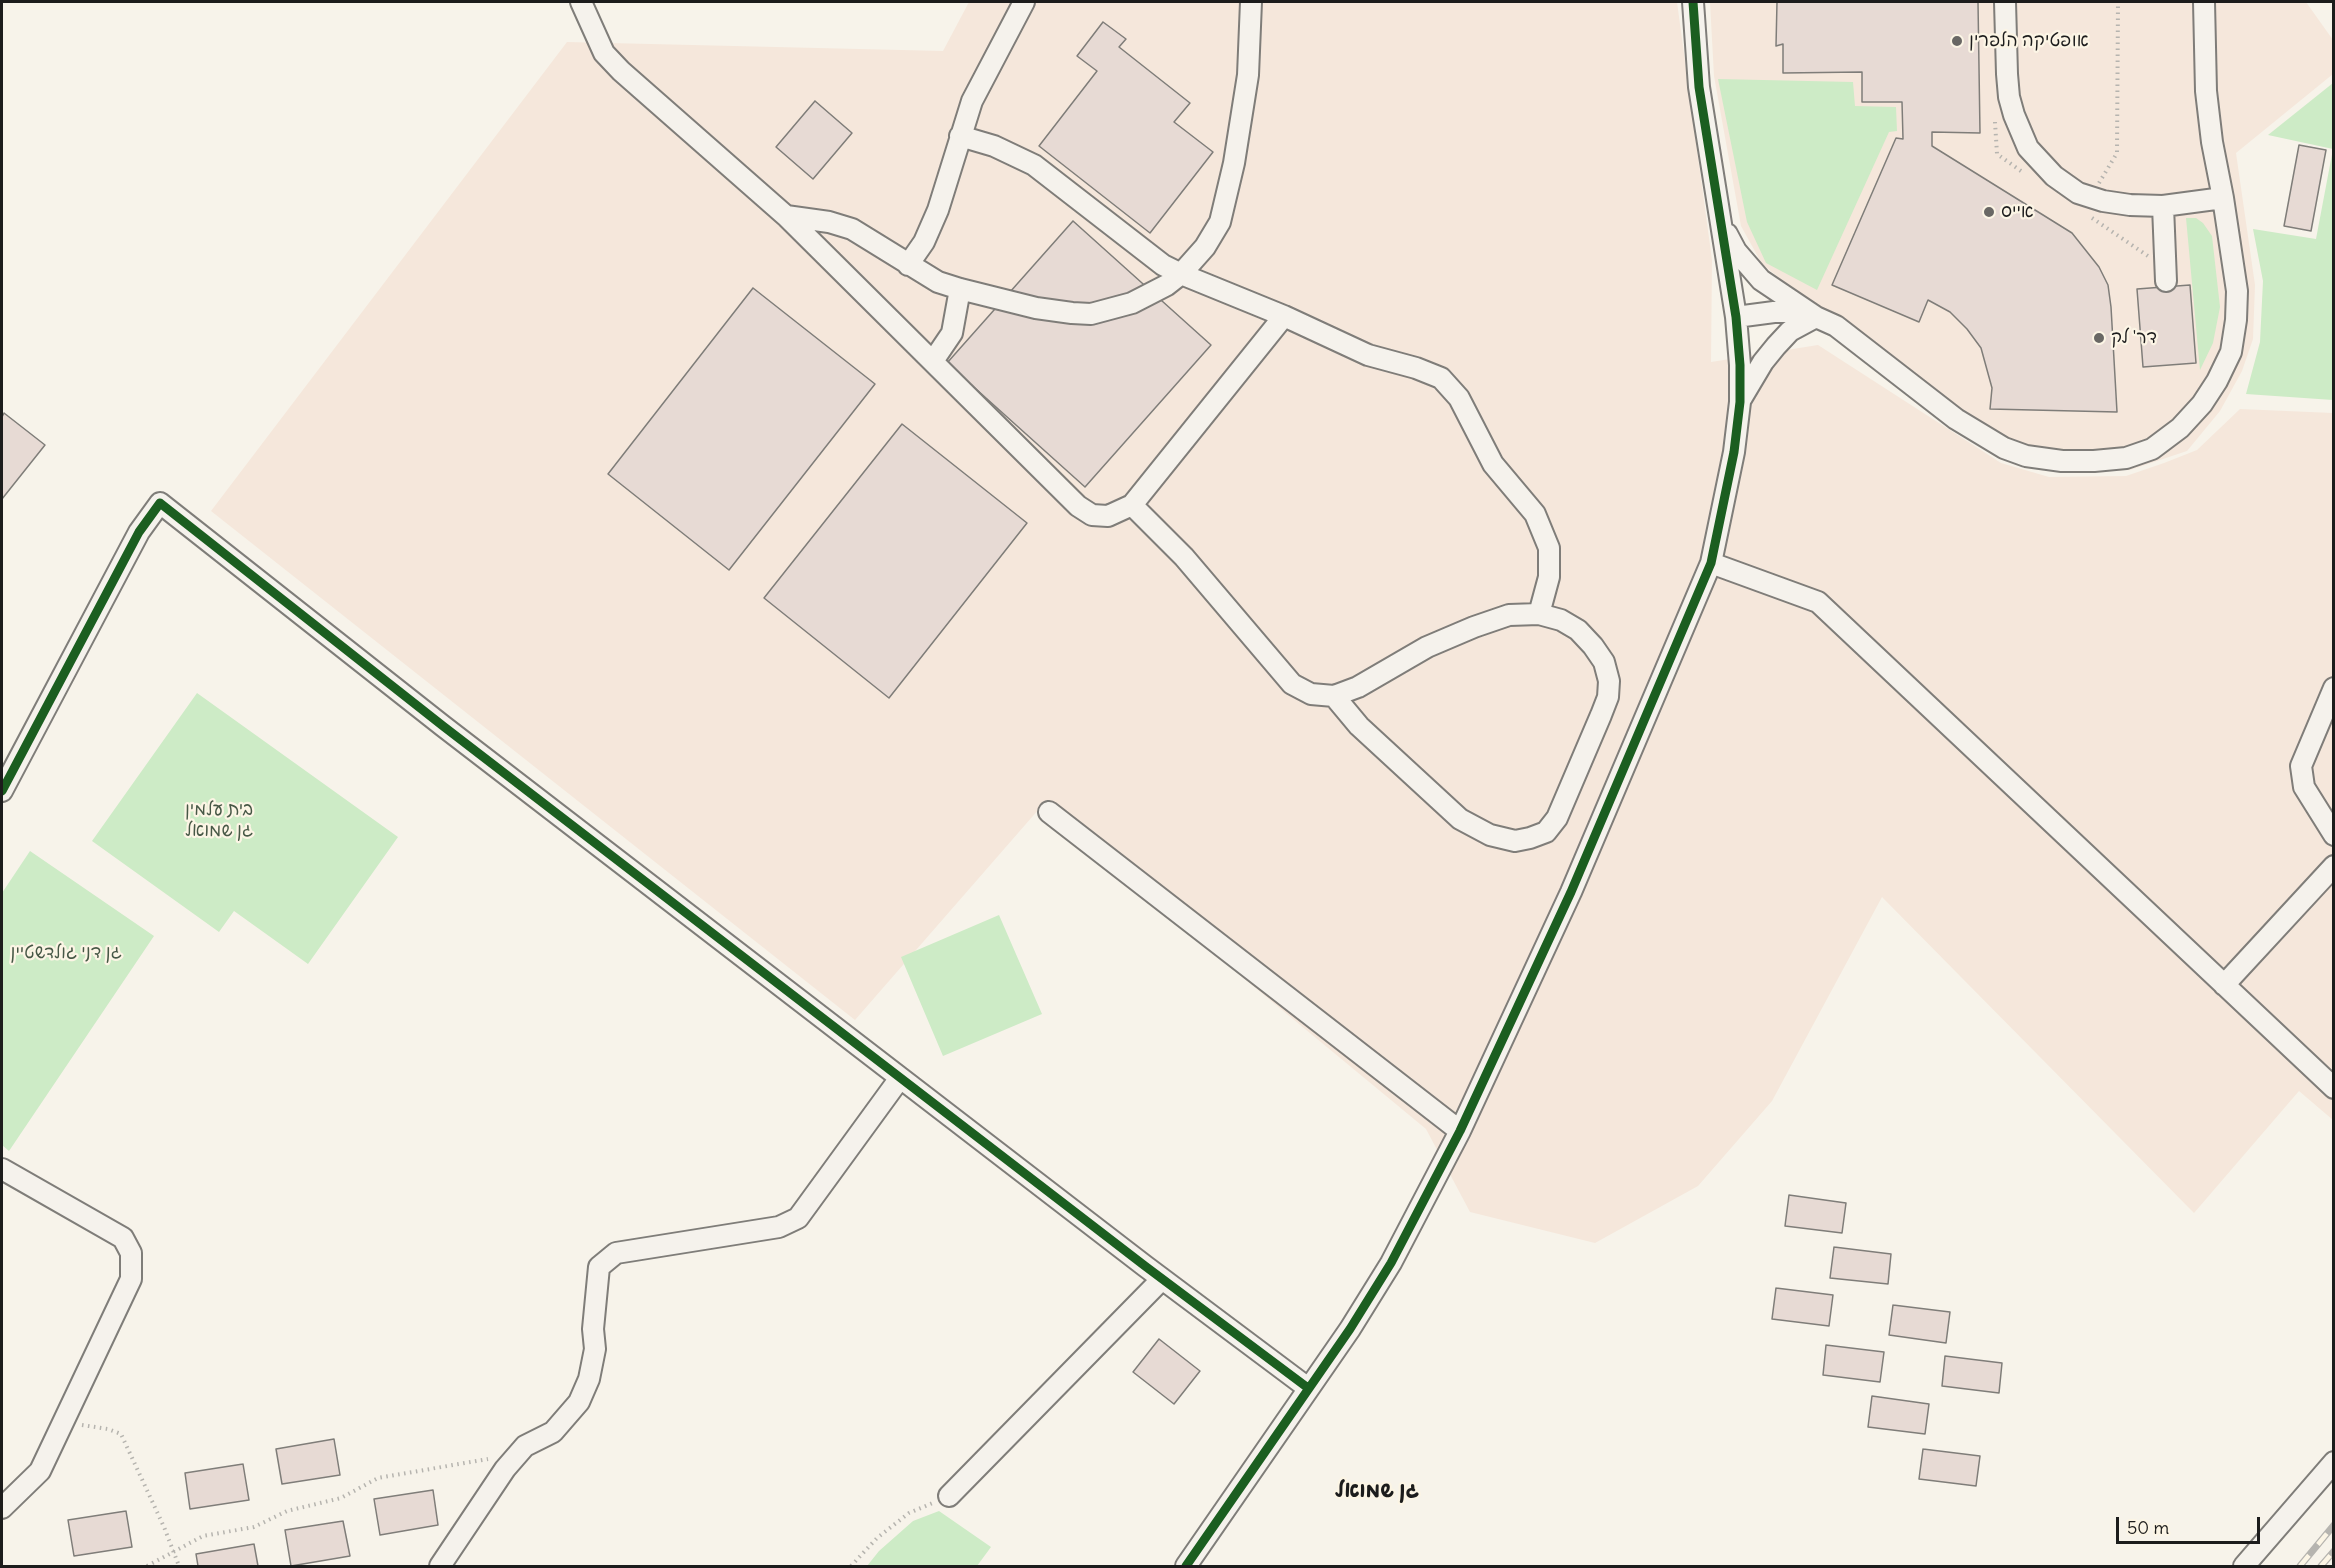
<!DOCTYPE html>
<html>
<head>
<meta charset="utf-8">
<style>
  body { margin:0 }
  #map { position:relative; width:2335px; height:1568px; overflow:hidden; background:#f7f3ea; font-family:Delius,sans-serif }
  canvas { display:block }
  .frame { position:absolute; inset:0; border:3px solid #1c1c1c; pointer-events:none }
  .scale { position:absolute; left:2116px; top:1517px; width:144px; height:27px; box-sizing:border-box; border:3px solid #1c1c1c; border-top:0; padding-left:8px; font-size:18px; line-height:21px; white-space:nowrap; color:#1c1c1c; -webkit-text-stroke:4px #fcf5e5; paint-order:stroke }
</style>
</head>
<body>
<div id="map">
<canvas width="2335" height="1568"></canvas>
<div class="frame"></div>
<div class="scale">50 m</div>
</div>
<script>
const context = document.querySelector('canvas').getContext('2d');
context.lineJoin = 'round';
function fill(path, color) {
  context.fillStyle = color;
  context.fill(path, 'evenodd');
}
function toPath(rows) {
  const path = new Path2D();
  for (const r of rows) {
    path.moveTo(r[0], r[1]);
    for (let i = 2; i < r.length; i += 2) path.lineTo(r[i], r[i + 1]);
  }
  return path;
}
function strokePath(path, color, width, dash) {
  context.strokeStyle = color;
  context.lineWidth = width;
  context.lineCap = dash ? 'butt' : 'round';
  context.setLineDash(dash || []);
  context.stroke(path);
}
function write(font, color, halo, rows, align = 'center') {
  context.font = font + ' Delius,"Playpen Sans Hebrew",sans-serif';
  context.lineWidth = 4.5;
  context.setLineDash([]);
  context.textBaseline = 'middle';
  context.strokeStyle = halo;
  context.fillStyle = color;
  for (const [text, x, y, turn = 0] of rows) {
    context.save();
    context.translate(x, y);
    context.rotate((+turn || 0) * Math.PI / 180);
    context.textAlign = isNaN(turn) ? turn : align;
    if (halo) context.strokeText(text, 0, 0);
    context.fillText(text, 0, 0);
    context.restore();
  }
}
fill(toPath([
  [969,2,1677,2,1712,260,1711,362,1818,345,2001,463,2049,477,2126,476,2164,463,2197,450,2240,409,2333,413,2333,1120,2299,1091,2194,1213,1882,897,1772,1101,1698,1186,1595,1243,1470,1212,1426,1129,1039,809,855,1020,211,511,567,42,943,51],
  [1710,2,2306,2,2333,40,2333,74,2236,153,2255,285,2253,339,2242,371,2220,411,2187,451,2130,470,2056,471,2009,458,1968,435,1828,333,1789,286,1762,264,1741,226,1714,76]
]), '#f5e7db');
fill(toPath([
  [1718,79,1853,82,1855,106,1896,107,1897,131,1889,132,1817,290,1766,263,1747,222],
  [2333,83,2333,400,2246,394,2260,342,2263,281,2253,229,2316,239,2333,149,2268,135],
  [2186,218,2196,218,2203,223,2212,236,2220,307,2213,343,2200,370],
  [197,693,398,837,308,964,234,911,219,932,92,841],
  [30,851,154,936,9,1151,2,1145,2,893],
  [999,915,1042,1014,943,1056,901,957],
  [939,1511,991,1547,977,1566,867,1566,879,1551,913,1521]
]), '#cdebc6');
const building = toPath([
  [1777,2,1978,2,1980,133,1932,132,1932,146,2072,233,2099,267,2108,285,2111,307,2117,412,1990,409,1992,388,1981,348,1967,329,1950,312,1928,300,1919,322,1832,285,1896,138,1903,139,1902,102,1862,102,1862,72,1783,73,1783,44,1776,46,1777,2],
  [1103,22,1126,39,1119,47,1190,103,1174,122,1213,152,1150,233,1039,146,1097,71,1077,56,1103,22],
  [815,101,852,133,813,179,776,147,815,101],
  [2299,145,2326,150,2311,231,2284,226,2299,145],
  [1073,221,1211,345,1085,487,947,363,1073,221],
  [2190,285,2196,363,2143,367,2137,289,2190,285],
  [753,288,875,384,729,570,608,474,753,288],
  [4,413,45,445,2,499,2,417,4,413],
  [902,424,1027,523,889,698,764,598,902,424],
  [1789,1195,1846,1203,1842,1233,1785,1226,1789,1195],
  [1834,1247,1891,1254,1888,1284,1830,1278,1834,1247],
  [1776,1288,1833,1295,1829,1326,1772,1319,1776,1288],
  [1893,1305,1950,1312,1946,1343,1889,1335,1893,1305],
  [1159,1339,1200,1371,1174,1404,1133,1372,1159,1339],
  [1826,1345,1884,1352,1880,1382,1823,1375,1826,1345],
  [1945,1356,2002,1363,1999,1393,1942,1386,1945,1356],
  [1872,1396,1929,1404,1925,1434,1868,1427,1872,1396],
  [334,1439,340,1475,282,1484,276,1449,334,1439],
  [1923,1449,1980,1456,1976,1486,1919,1479,1923,1449],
  [243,1464,249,1500,190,1509,185,1473,243,1464],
  [433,1490,438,1525,380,1535,374,1499,433,1490],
  [126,1511,132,1547,74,1556,68,1520,126,1511],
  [343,1521,350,1556,291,1566,285,1530,343,1521],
  [254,1544,258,1566,198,1566,196,1554,254,1544]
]);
fill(building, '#e7dad4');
strokePath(building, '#7f7d79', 1.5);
const minor = toPath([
  [581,2,604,53,621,71,786,216,1078,506,1092,515,1108,516,1132,505,1284,316],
  [2005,2,2007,74,2009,97,2014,115,2028,148,2054,176,2078,193,2103,201,2130,205,2163,206,2223,198],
  [960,136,994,146,1034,165,1163,265,1181,274,1284,316,1368,355,1416,368,1441,378,1459,398,1493,464,1535,514,1549,548,1549,577,1539,614],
  [2163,206,2166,281],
  [786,216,829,222,852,229,938,282,960,289,1036,308,1072,313,1091,314,1132,303,1167,285,1181,274,1205,247,1220,222,1234,163,1248,75,1251,2],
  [1727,234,1736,251,1761,280,1816,317,1790,331,1776,346,1763,362,1741,399],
  [908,265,924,242,938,210,972,101,1024,2],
  [1736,317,1774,312,1794,312,1816,317,1836,326,1956,419,2004,448,2026,456,2062,461,2094,461,2126,458,2152,449,2180,428,2202,404,2217,381,2231,352,2236,320,2237,291,2223,198,2212,142,2206,91,2204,2],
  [933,361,952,333,960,289],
  [1132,505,1184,557,1292,684,1311,694,1334,696,1358,687,1427,647,1474,627,1509,615,1539,614,1561,620,1578,630,1593,646,1604,662,1609,681,1608,697,1601,715,1557,818,1546,832,1530,838,1515,841,1490,835,1460,819,1359,726,1334,696],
  [1711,563,1818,602,2334,1088],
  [2334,688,2301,766,2304,787,2334,835],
  [2,791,139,532,160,503,443,726,1145,1266,1308,1388],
  [1049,812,1460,1131],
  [2224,985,2334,866],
  [2,1169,123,1238,131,1253,131,1279,40,1471,2,1508],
  [949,1496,1162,1279],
  [440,1566,505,1469,525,1446,553,1432,579,1402,589,1379,595,1349,593,1329,599,1267,616,1253,779,1227,798,1218,900,1078],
  [1186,1566,1350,1329,1391,1263,1460,1131,1571,892,1711,563,1734,452,1740,402,1740,365,1736,317,1699,87,1693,2],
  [2244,1566,2334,1462]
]);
strokePath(minor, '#7f7d79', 24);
strokePath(toPath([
  [1995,122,1997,154,2021,171],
  [2099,183,2117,153,2118,2],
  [2092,218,2148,256],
  [82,1425,108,1429,121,1434,164,1527,179,1566],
  [147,1566,203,1536,254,1527,287,1511,341,1498,378,1478,488,1459],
  [851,1566,877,1538,909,1513,935,1502]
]), '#b6b4af', 4, [1.5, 4.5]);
strokePath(minor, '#f5f2ec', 20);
const rail = toPath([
  [2300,1566,2334,1525],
  [2321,1566,2334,1551]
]);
strokePath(rail, '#b6b4af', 7);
strokePath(rail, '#fcf5e5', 4.5, [14]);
strokePath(toPath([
  [2,791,139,532,160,503,443,726,1145,1266,1308,1388],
  [1186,1566,1350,1329,1391,1263,1460,1131,1571,892,1711,563,1734,452,1740,402,1740,365,1736,317,1699,87,1693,2]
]), '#1b5e20', 9);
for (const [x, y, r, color] of [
  [1957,41,6,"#696764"],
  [1989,212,6,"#696764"],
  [2099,338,6,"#696764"]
]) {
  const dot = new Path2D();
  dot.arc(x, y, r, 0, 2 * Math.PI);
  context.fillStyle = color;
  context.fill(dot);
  strokePath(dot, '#fcf5e5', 2);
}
write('18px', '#1c1c1c', '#fcf5e5', [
  ["אופטיקה הלפרין",1969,41],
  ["אייס",2001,212],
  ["דר' לק",2111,338]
], 'left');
write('18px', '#475846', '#fcf5e5', [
  ["בית עלמין",219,810],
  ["גן שמואל",219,831],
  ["גן דני גולדשטיין",66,953]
]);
write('bold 21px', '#1c1c1c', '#fcf5e5', [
  ["גן שמואל",1377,1491]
]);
</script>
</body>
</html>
